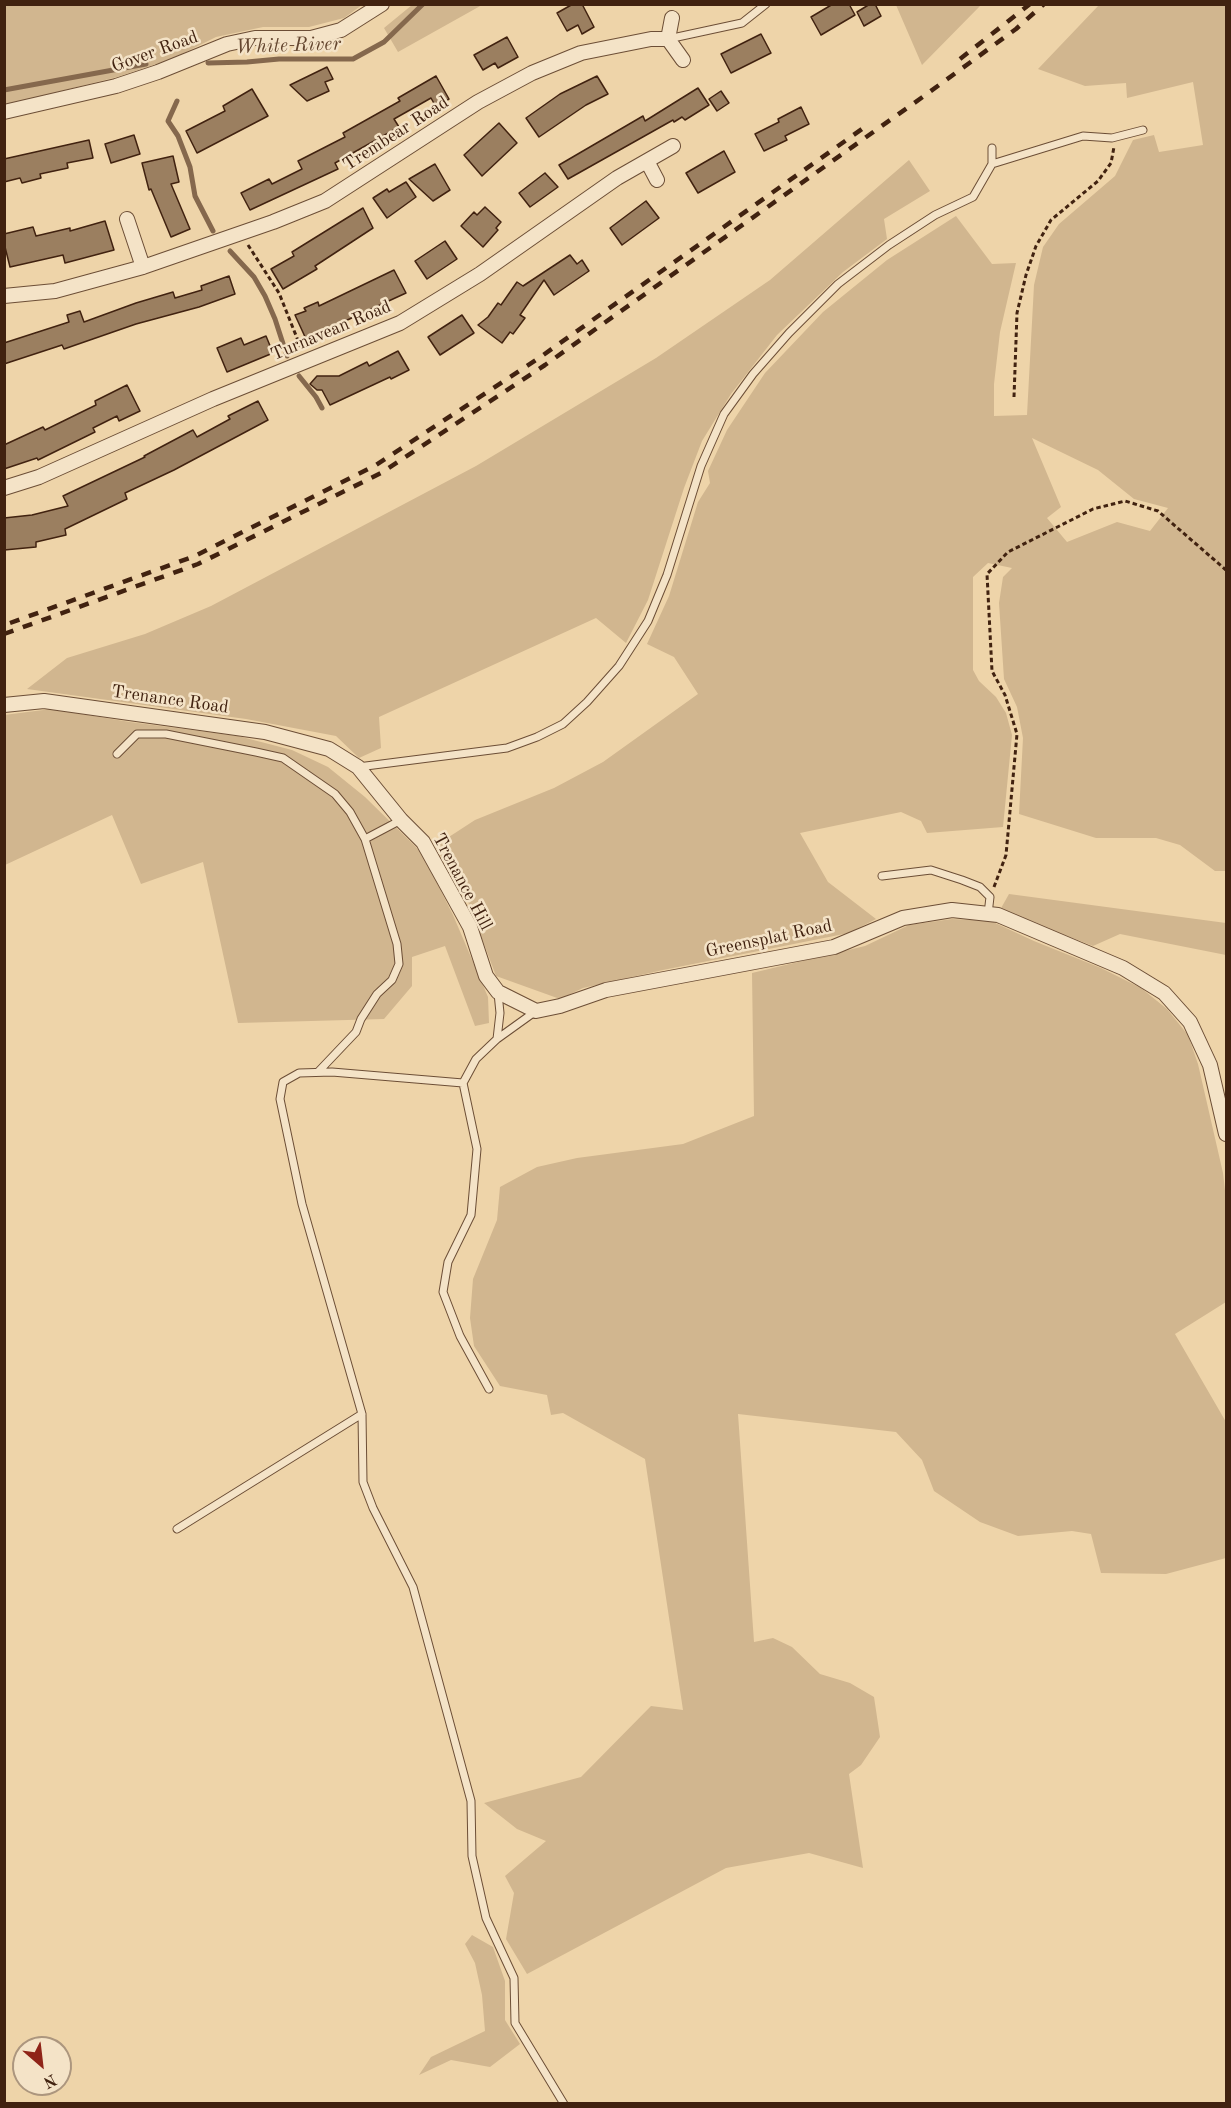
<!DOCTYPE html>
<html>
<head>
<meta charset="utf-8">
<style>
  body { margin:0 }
  #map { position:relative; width:1231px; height:2108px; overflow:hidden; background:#eed4a9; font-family:"Old Standard TT",serif }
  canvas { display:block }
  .frame { position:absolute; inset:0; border:6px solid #412210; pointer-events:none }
  .north { position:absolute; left:12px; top:2036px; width:60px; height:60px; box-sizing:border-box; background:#f4e3c7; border:2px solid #ac967e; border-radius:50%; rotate:152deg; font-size:16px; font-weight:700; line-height:24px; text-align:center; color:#412210 }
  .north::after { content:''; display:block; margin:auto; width:21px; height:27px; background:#8f2418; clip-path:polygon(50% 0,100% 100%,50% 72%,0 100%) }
</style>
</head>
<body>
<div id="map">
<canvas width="1231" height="2108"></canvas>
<div class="frame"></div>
<div class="north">N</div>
</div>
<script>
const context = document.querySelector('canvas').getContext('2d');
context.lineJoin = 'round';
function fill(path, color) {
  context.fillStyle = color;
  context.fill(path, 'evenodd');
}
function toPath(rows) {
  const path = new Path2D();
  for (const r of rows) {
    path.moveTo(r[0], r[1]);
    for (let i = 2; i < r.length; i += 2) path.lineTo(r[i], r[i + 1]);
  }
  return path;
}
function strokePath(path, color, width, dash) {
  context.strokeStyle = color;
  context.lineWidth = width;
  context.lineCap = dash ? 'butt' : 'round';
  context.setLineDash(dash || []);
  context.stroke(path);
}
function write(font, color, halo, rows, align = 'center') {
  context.font = font + ' "Old Standard TT",serif';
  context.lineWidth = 5;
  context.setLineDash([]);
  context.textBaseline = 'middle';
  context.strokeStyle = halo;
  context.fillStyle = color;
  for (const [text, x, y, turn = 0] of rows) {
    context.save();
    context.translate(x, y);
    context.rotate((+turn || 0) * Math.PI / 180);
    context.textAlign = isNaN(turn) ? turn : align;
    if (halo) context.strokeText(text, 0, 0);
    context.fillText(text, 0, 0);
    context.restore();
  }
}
fill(toPath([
  [4,5,5,4,362,5,344,18,309,27,263,27,216,37,174,58,117,77,5,105],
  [412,5,412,4,482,5,398,52,384,28],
  [896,5,981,5,922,65],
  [1099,5,1226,5,1226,871,1215,871,1180,845,1156,838,1096,838,1019,814,1023,738,1017,707,1004,679,999,603,1003,577,1012,568,988,563,973,577,973,670,979,681,996,697,1006,713,1012,735,1003,827,927,833,921,821,901,812,800,833,828,882,876,919,849,933,663,970,583,988,560,999,496,976,469,904,435,846,475,820,554,788,603,762,698,694,674,657,647,644,669,596,698,502,710,483,708,471,727,430,765,373,823,312,887,260,956,216,992,264,1016,263,1000,332,994,384,994,416,1027,415,1034,285,1043,247,1059,224,1115,176,1133,140,1154,135,1159,152,1203,145,1193,82,1127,98,1126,83,1085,86,1038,69],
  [1032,438,1098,470,1134,499,1168,508,1150,531,1117,522,1067,542,1047,518,1061,507],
  [909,160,930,191,884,219,887,239,843,272,777,335,731,394,702,441,684,488,648,600,626,643,596,618,379,717,381,748,359,758,336,736,246,719,27,689,67,658,145,634,211,606,476,466,656,358,770,280],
  [51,709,130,722,238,736,292,750,328,767,365,797,422,853,453,915,488,997,489,1023,475,1026,445,946,412,957,412,986,384,1019,238,1023,203,862,141,884,112,815,5,865,4,715],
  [1009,894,1226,923,1226,955,1120,934,1093,946,1000,910],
  [952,919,991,921,1034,941,1101,968,1141,988,1167,1009,1188,1035,1198,1064,1223,1173,1226,1199,1226,1302,1175,1334,1226,1422,1226,1558,1166,1574,1101,1573,1091,1534,1072,1531,1018,1536,980,1522,934,1491,922,1460,896,1432,738,1414,754,1642,773,1638,792,1647,820,1674,850,1683,874,1697,880,1737,861,1765,849,1774,863,1868,809,1853,726,1868,527,1974,506,1939,514,1893,505,1876,546,1841,517,1829,484,1803,581,1777,651,1706,683,1710,645,1459,563,1413,551,1415,547,1395,500,1386,474,1346,470,1318,473,1279,497,1220,500,1187,537,1167,577,1158,683,1144,754,1116,752,973,865,946,909,925],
  [472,1935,493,1947,505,1981,505,2020,520,2044,490,2067,451,2060,419,2075,431,2057,485,2031,482,1995,475,1963,465,1944]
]), '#d1b68f');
strokePath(toPath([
  [208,63,247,62,279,59,353,59,384,42,423,4],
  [4,90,146,64],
  [177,101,168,121,178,136,190,167,195,196,213,231],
  [230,251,254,277,265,296,275,319,287,356],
  [299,376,316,397,322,408]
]), '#85684d', 5);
const building = toPath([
  [573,4,582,4,594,27,582,34,578,25,567,31,557,13,573,4],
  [833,4,849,4,855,15,821,35,811,17,833,4],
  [870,4,875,4,881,16,864,26,857,12,870,4],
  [761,34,771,53,731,73,721,54,761,34],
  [507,37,518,57,498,68,495,63,483,70,474,55,507,37],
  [327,67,333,79,325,82,329,91,307,101,290,85,327,67],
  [436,76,449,99,436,107,431,98,394,119,399,127,335,163,338,169,250,210,241,193,269,179,272,184,302,169,298,161,345,137,343,133,400,101,398,98,436,76],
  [597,76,608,94,586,105,539,137,526,118,560,94,597,76],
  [698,88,709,105,685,120,682,117,674,122,673,120,568,179,559,165,643,116,645,121,698,88],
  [252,89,268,116,197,153,186,131,225,111,223,106,252,89],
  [721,91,729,103,717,111,709,99,721,91],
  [801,107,809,124,785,136,787,140,764,151,755,134,779,122,778,119,801,107],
  [499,123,517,143,482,176,464,155,499,123],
  [134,135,140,154,111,163,105,144,134,135],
  [89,140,93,158,67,163,68,168,40,174,41,178,22,183,20,178,4,182,4,159,89,140],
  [724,151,735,172,698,193,686,173,724,151],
  [173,156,179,182,171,184,190,229,171,237,151,189,149,190,142,163,173,156],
  [435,164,450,190,433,201,409,179,435,164],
  [545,173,558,187,530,207,519,193,545,173],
  [406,182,416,197,387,218,373,198,387,189,389,192,406,182],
  [646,201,659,218,622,245,610,228,646,201],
  [485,207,501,222,496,228,498,230,483,247,461,226,474,212,477,215,485,207],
  [363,208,373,228,315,266,317,269,283,289,271,269,294,256,292,252,363,208],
  [105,221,114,250,65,263,63,255,10,267,4,243,4,234,33,227,36,236,70,228,70,231,105,221],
  [445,241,457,259,427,279,415,261,445,241],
  [570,255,577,264,582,260,589,271,554,295,544,280,520,315,525,318,513,334,510,332,502,343,478,325,488,317,498,303,501,305,517,282,523,286,570,255],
  [394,270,406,293,306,339,295,315,306,311,304,308,318,302,319,306,394,270],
  [229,276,235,294,199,307,136,324,64,349,62,345,4,364,4,343,69,322,67,315,80,311,84,322,136,303,173,292,175,298,202,290,201,286,229,276],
  [462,315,474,333,440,355,428,337,462,315],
  [266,336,273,353,227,372,217,348,241,338,244,345,266,336],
  [398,351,409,370,391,379,390,377,330,405,322,390,317,390,310,384,317,376,339,376,367,362,369,366,398,351],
  [127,385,140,411,119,421,117,416,93,428,95,432,38,460,37,458,4,469,4,445,43,427,45,430,96,405,95,401,127,385],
  [258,401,268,420,174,470,125,493,127,499,65,529,66,535,36,542,36,547,4,550,4,518,32,515,68,506,63,496,145,457,144,456,193,430,197,437,230,419,228,416,258,401]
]);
fill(building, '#9b7f60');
strokePath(building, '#412210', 1.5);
const lane = toPath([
  [668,39,742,23,766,4],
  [992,164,1083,136,1112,138,1143,130],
  [117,754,137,734,166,734,256,752,283,758,335,794,350,812,365,839,397,944,399,964,392,980,377,994,361,1019,356,1032,318,1072],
  [358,767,507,748,537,737,563,724,587,702,619,666,648,621,667,575,701,466,724,414,753,374,789,333,838,284,889,245,935,215,973,197,992,164,992,148],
  [365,839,401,820],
  [882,876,931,870,962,880,980,887,990,897,988,914],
  [497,1039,536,1011],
  [463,1083,332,1072,299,1073,283,1082,280,1099,302,1204,362,1414,363,1482,373,1508,413,1587,471,1801,472,1856,486,1918,514,1978,515,2023,564,2104],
  [489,1389,460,1336,443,1292,448,1262,471,1215,477,1149,463,1083,476,1059,497,1039,500,1013,498,993],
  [177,1529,362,1414]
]);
const street = toPath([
  [672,18,668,39,683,60],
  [4,112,116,86,158,72,227,44,255,38,311,38,341,30,382,4],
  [647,161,657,180],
  [127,219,143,267],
  [4,296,55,291,143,267,273,222,325,201,478,102,532,73,581,53,651,39,668,39],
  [4,488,39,477,213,399,400,323,480,274,617,178,673,146],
  [4,705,44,701,265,732,329,749,358,767,401,820,423,842,470,927,486,976,498,992,536,1011,560,1006,606,990,834,947,903,918,952,910,998,915,1123,968,1164,993,1190,1022,1210,1065,1226,1134]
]);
strokePath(lane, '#6c4e36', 9);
strokePath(street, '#6c4e36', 16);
strokePath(toPath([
  [248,245,279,293,301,348],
  [1014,397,1017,313,1026,275,1036,246,1051,220,1098,181,1111,163,1114,147],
  [994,887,1006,855,1017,734,1005,695,992,671,987,574,1008,552,1093,509,1125,501,1158,511,1226,570]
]), '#412210', 3, [4.5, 3]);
strokePath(lane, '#f4e3c7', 7);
strokePath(street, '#f4e3c7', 14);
strokePath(toPath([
  [960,59,1030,4],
  [10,623,195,556,376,465,539,358,862,129],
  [4,634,198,564,381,473,545,365,924,96,1016,29,1044,4]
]), '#412210', 4.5, [10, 10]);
write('18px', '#412210', '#f4e3c7', [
  ["Gover Road",155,52,-20],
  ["Trembear Road",396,134,-33],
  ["Turnavean Road",331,331,-23],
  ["Trenance Road",170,700,8],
  ["Trenance Hill",462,882,62],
  ["Greensplat Road",769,939,-12]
]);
write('italic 20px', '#63452e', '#f4e3c7', [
  ["White River",288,46,-2]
]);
</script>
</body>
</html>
